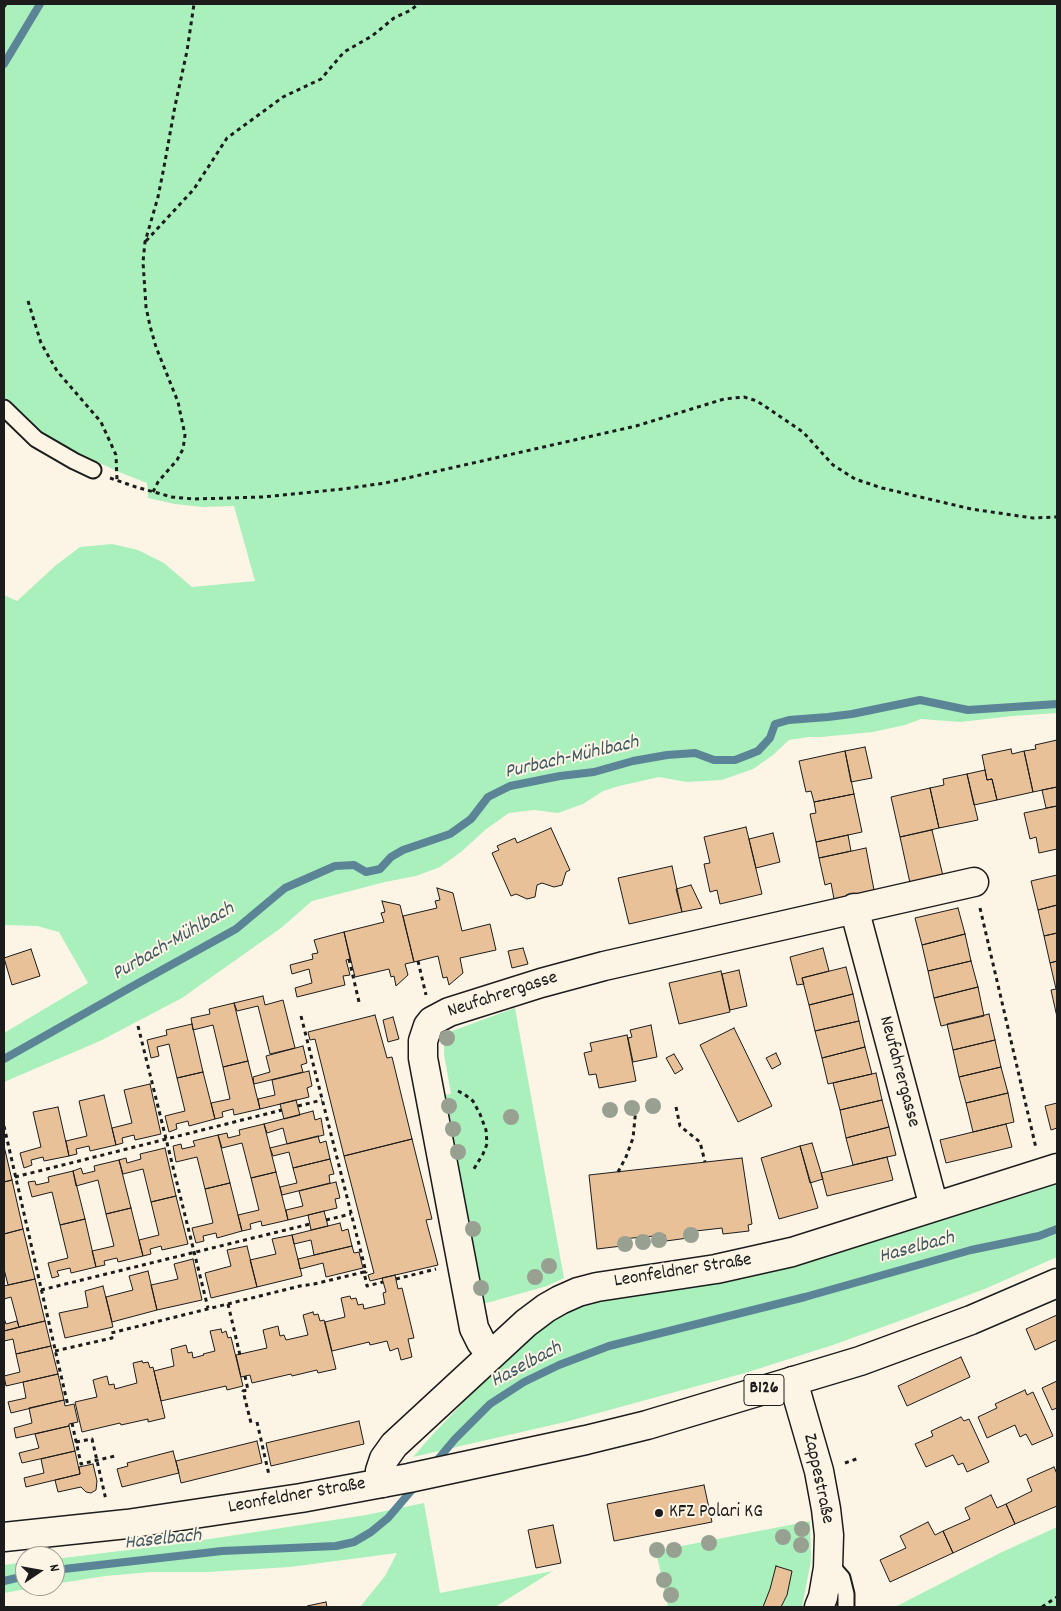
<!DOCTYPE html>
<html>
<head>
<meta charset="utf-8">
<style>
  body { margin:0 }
  #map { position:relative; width:1061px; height:1611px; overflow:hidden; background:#fcf5e5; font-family:Dekko,sans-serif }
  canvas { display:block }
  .frame { position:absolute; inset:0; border:5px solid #1c1c1c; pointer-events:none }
  .north { position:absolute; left:15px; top:1546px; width:50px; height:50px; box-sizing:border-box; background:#fcf5e5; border:1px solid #a29e95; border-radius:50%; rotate:78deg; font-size:14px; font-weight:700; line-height:20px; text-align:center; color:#1c1c1c }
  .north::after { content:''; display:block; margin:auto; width:18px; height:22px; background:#1c1c1c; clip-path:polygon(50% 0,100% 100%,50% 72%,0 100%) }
</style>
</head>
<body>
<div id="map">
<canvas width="1061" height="1611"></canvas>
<div class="frame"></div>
<div class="north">N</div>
</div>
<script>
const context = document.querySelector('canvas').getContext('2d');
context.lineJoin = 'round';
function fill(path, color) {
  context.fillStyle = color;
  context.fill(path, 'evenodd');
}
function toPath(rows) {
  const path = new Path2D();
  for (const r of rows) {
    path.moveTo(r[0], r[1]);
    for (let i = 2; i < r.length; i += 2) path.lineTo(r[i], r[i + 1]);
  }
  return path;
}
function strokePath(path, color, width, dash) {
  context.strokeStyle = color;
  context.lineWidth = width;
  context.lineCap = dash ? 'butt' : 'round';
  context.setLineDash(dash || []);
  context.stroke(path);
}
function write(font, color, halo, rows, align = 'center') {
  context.font = font + ' Dekko,sans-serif';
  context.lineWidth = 4;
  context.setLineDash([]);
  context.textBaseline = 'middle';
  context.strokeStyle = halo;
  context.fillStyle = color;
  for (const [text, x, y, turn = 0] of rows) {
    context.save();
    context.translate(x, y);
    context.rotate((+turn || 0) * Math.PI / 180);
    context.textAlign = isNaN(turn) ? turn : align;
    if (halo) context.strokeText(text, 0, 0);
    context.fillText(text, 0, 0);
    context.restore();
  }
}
fill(toPath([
  [4,4,1057,4,1057,713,1013,716,960,722,921,719,905,725,873,732,821,737,809,737,789,740,773,755,753,769,722,780,686,782,659,777,619,786,603,791,583,804,558,813,534,810,509,813,485,830,461,852,440,867,416,876,385,882,312,901,281,928,182,998,100,1041,4,1082,4,1033,88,983,59,932,37,926,4,925,4,595,17,601,55,566,80,547,112,544,138,550,164,563,192,587,255,581,234,506,202,507,175,504,148,498,147,483,119,472,78,453,39,431,4,398],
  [515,1008,564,1278,547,1286,483,1304,445,1095,451,1094,444,1054,444,1044,447,1036,452,1031],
  [1057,1184,1057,1257,987,1288,913,1316,833,1345,745,1373,565,1422,413,1457,433,1434,502,1362,542,1328,576,1308,622,1296,716,1283,774,1270,859,1246],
  [424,1503,440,1593,553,1571,495,1607,360,1607,385,1576,397,1553,290,1567,208,1572,151,1572,105,1576,55,1584,55,1559,177,1544,366,1515],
  [810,1521,811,1561,802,1607,668,1607,656,1551],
  [1057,1527,1057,1607,895,1607,1000,1553],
  [25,1562,25,1586,43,1586,4,1593,4,1565]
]), '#a9f0bc');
strokePath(toPath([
  [4,64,40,4],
  [4,1059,133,986,236,929,285,888,335,866,354,865,366,872,380,869,391,857,403,850,450,834,471,819,488,797,510,786,560,776,594,772,633,761,667,755,695,753,714,760,735,760,758,751,770,738,775,724,789,720,828,717,852,714,920,700,968,710,1057,704],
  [434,1464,455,1439,490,1404,524,1382,559,1365,609,1346,805,1297,971,1250,1039,1236,1057,1229],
  [55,1570,222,1551,336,1546,354,1542,371,1532,388,1518,417,1484],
  [4,1581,25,1576]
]), '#5b8496', 8);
const building = toPath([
  [1057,740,1057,787,1033,792,1024,751,1036,749,1035,745,1057,740],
  [865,747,872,778,851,782,845,751,865,747],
  [1011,749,1012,754,1024,751,1033,792,997,800,992,779,987,780,982,755,1011,749],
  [845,751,854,794,814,802,811,791,806,792,799,761,845,751],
  [985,770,987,780,992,779,997,800,974,805,967,774,985,770],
  [967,774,978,820,939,828,930,788,944,785,943,779,967,774],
  [1057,787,1057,806,1046,808,1042,790,1057,787],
  [930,788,939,828,900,837,891,797,930,788],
  [854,794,862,832,816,842,810,814,816,813,814,802,854,794],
  [1057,806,1057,849,1039,853,1036,837,1030,839,1024,813,1057,806],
  [746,827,762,894,720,904,717,890,710,892,704,864,710,863,704,837,746,827],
  [551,828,570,870,566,872,562,885,554,887,542,883,537,885,535,897,527,899,516,894,511,896,492,853,499,850,497,846,515,838,517,843,551,828],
  [932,830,943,876,910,883,900,837,932,830],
  [773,833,780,862,756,868,749,839,773,833],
  [848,835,851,851,819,858,816,842,848,835],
  [866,848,874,890,834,899,831,883,825,885,819,858,866,848],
  [672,866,682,912,629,924,618,878,672,866],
  [1057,875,1057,905,1038,910,1031,881,1057,875],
  [691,885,702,908,682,912,676,889,691,885],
  [437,888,453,893,462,931,490,924,496,950,460,958,463,973,449,985,447,977,443,978,438,956,414,962,403,916,437,908,435,901,440,900,437,888],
  [382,901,400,905,414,962,405,964,408,975,396,986,394,976,391,977,389,969,355,977,344,932,384,922,381,913,385,912,382,901],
  [1057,905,1057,933,1044,936,1038,910,1057,905],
  [958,908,965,934,922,945,915,918,958,908],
  [344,932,350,959,346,960,350,975,343,976,345,985,297,997,295,988,312,983,309,969,292,974,290,965,313,959,312,954,318,953,314,940,344,932],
  [1057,933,1057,961,1050,963,1044,936,1057,933],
  [965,934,971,961,928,971,922,945,965,934],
  [523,948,528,964,512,968,508,951,523,948],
  [823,948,829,971,802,978,804,984,797,985,790,957,823,948],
  [31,949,40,976,12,985,4,958,31,949],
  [971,961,978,987,934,998,928,971,971,961],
  [1057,961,1057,989,1056,989,1050,963,1057,961],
  [846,967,853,994,809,1005,802,978,846,967],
  [739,970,747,1006,730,1010,722,974,739,970],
  [721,971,730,1012,679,1024,669,983,721,971],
  [978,987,984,1016,941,1026,934,998,978,987],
  [1056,989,1057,989,1057,1017,1051,990,1056,989],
  [853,994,859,1021,815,1031,809,1005,853,994],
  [263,996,265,1005,283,1000,295,1048,270,1054,258,1006,237,1011,234,1003,263,996],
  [234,1003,248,1061,223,1067,213,1025,193,1030,191,1018,210,1014,209,1009,234,1003],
  [989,1014,995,1040,953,1050,947,1024,989,1014],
  [375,1015,387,1058,392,1057,412,1139,344,1156,315,1039,310,1040,308,1032,375,1015],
  [393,1017,399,1039,388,1042,383,1020,393,1017],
  [859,1021,865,1047,822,1058,815,1031,859,1021],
  [192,1024,203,1072,177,1078,169,1044,157,1047,159,1056,151,1058,147,1040,167,1035,166,1030,192,1024],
  [651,1025,657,1057,633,1062,628,1038,632,1037,630,1030,651,1025],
  [734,1028,772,1106,738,1122,700,1045,734,1028],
  [627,1035,636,1081,599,1088,596,1074,589,1075,584,1053,592,1051,590,1043,627,1035],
  [995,1040,1001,1067,959,1077,953,1050,995,1040],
  [303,1046,307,1063,301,1065,303,1072,254,1084,253,1077,270,1072,266,1056,303,1046],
  [865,1047,872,1074,828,1084,822,1058,865,1047],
  [776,1053,781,1064,772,1069,766,1058,776,1053],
  [674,1054,683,1069,675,1074,666,1058,674,1054],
  [248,1061,260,1109,234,1115,233,1109,222,1112,223,1117,215,1119,211,1103,230,1099,223,1067,248,1061],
  [1001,1067,1008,1093,966,1103,959,1077,1001,1067],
  [309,1071,312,1086,307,1088,309,1097,260,1109,258,1099,275,1095,272,1080,309,1071],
  [203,1072,215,1119,189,1126,188,1121,176,1124,177,1129,169,1132,165,1116,185,1111,177,1078,203,1072],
  [876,1073,882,1100,840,1110,833,1083,876,1073],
  [150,1084,161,1134,135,1140,134,1135,122,1138,123,1143,116,1145,112,1128,132,1123,124,1090,150,1084],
  [1008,1093,1014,1122,973,1132,966,1103,1008,1093],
  [104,1095,116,1145,90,1151,89,1146,76,1149,77,1154,69,1156,66,1141,87,1136,79,1101,104,1095],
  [296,1100,300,1115,284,1119,280,1104,296,1100],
  [882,1100,889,1127,846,1138,840,1110,882,1100],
  [1057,1103,1057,1128,1051,1130,1045,1106,1057,1103],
  [58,1107,69,1156,44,1161,43,1157,31,1160,32,1165,24,1168,20,1153,41,1147,33,1112,58,1107],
  [313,1111,315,1120,321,1118,324,1135,287,1144,283,1128,267,1133,264,1124,313,1111],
  [264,1124,276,1172,251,1178,242,1143,222,1148,218,1135,227,1133,228,1138,240,1135,239,1130,264,1124],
  [1006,1124,1012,1147,946,1163,940,1140,1006,1124],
  [889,1127,896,1155,853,1165,846,1138,889,1127],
  [218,1135,230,1183,205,1189,197,1157,176,1162,173,1146,181,1144,182,1149,195,1146,193,1141,218,1135],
  [318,1136,320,1143,326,1141,330,1159,293,1168,289,1152,273,1156,270,1148,318,1136],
  [412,1139,432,1219,426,1220,438,1265,370,1281,368,1275,374,1273,344,1156,412,1139],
  [812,1143,823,1179,810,1183,800,1146,812,1143],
  [4,1146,12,1180,4,1182,4,1146],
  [800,1146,818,1208,779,1219,761,1158,800,1146],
  [165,1148,176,1196,151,1202,143,1169,123,1174,119,1160,126,1158,127,1163,141,1159,140,1154,165,1148],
  [887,1157,893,1180,827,1196,821,1173,887,1157],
  [742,1158,752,1224,748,1225,749,1231,723,1234,722,1228,687,1232,688,1238,666,1241,665,1235,622,1239,622,1246,597,1249,589,1175,742,1158],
  [330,1159,334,1174,329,1175,330,1183,282,1195,280,1187,297,1183,293,1168,330,1159],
  [119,1160,131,1208,106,1214,98,1180,76,1186,73,1171,81,1168,83,1174,95,1171,94,1166,119,1160],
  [73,1171,85,1219,60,1225,52,1192,32,1197,28,1182,35,1181,36,1185,49,1182,48,1177,73,1171],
  [276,1172,288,1220,262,1226,261,1221,250,1224,251,1229,242,1231,238,1215,259,1210,251,1178,276,1172],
  [12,1180,23,1229,4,1234,4,1182,12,1180],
  [336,1182,340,1198,335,1199,337,1208,288,1220,286,1210,303,1206,299,1191,336,1182],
  [230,1183,242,1231,217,1238,216,1233,203,1236,204,1241,196,1243,192,1228,213,1223,205,1189,230,1183],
  [176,1196,188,1244,162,1250,161,1246,150,1249,151,1254,143,1256,139,1240,159,1235,151,1202,176,1196],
  [131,1208,143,1256,118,1262,117,1258,104,1261,105,1265,96,1267,92,1251,114,1246,106,1214,131,1208],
  [324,1211,328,1226,311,1230,308,1215,324,1211],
  [85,1219,96,1267,71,1273,70,1268,57,1271,59,1276,52,1278,48,1263,68,1258,60,1225,85,1219],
  [340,1223,342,1231,348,1229,352,1246,314,1255,311,1240,294,1244,292,1235,340,1223],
  [23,1229,35,1279,8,1285,4,1269,4,1234,23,1229],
  [292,1235,302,1276,257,1287,250,1260,276,1254,272,1239,292,1235],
  [247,1246,257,1287,211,1298,205,1273,231,1266,227,1250,247,1246],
  [352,1246,354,1253,359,1252,363,1268,326,1277,323,1263,300,1269,298,1259,352,1246],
  [193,1259,202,1300,157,1310,151,1285,178,1279,174,1264,193,1259],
  [148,1271,157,1310,112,1322,106,1297,133,1290,129,1276,148,1271],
  [395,1275,398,1289,402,1288,414,1338,408,1339,412,1357,401,1360,398,1348,390,1351,387,1341,370,1345,369,1342,332,1351,325,1322,345,1317,341,1298,350,1296,351,1299,356,1298,358,1305,363,1304,364,1309,385,1304,383,1293,386,1292,382,1278,395,1275],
  [35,1279,45,1321,19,1327,11,1297,4,1299,4,1286,35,1279],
  [103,1286,113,1327,65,1338,59,1313,88,1307,85,1291,103,1286],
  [313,1312,314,1315,318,1314,320,1321,324,1320,336,1369,318,1373,317,1370,292,1376,291,1374,252,1383,250,1375,241,1377,236,1355,267,1348,263,1330,278,1326,280,1336,284,1335,286,1340,308,1335,303,1315,313,1312],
  [1057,1315,1057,1340,1035,1350,1026,1329,1057,1315],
  [4,1318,6,1324,17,1321,19,1327,4,1331,4,1318],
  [45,1321,51,1346,16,1354,13,1339,4,1341,4,1331,45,1321],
  [221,1329,222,1333,226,1331,228,1338,231,1337,243,1386,227,1390,226,1386,161,1401,154,1371,174,1366,171,1349,186,1345,188,1353,192,1352,193,1358,204,1355,203,1354,215,1351,210,1331,221,1329],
  [51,1346,58,1374,6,1386,4,1376,20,1372,16,1354,51,1346],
  [961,1357,970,1377,907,1406,898,1386,961,1357],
  [142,1361,143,1363,148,1362,150,1368,153,1367,165,1418,148,1422,148,1419,121,1425,120,1423,82,1432,75,1402,97,1397,93,1380,107,1376,109,1385,114,1384,115,1389,137,1383,133,1363,142,1361],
  [58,1374,64,1400,11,1413,8,1402,26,1398,23,1382,58,1374],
  [1057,1381,1057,1408,1052,1410,1042,1388,1057,1381],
  [1025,1390,1027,1395,1033,1392,1053,1436,1032,1445,1026,1434,1020,1437,1015,1425,987,1438,978,1417,997,1408,995,1404,1025,1390],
  [64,1400,65,1406,74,1404,78,1422,69,1424,69,1426,16,1438,14,1428,32,1423,29,1408,64,1400],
  [961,1417,964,1421,969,1419,989,1462,967,1472,963,1463,958,1465,953,1455,926,1467,915,1444,933,1436,931,1431,961,1417],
  [359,1421,364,1444,271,1466,266,1443,359,1421],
  [69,1426,75,1451,22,1463,19,1453,39,1448,35,1434,69,1426],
  [257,1441,262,1463,181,1483,176,1461,257,1441],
  [75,1451,80,1474,26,1487,24,1478,44,1473,41,1459,75,1451],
  [173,1451,179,1473,122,1487,117,1469,128,1466,127,1463,173,1451],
  [93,1464,97,1481,96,1490,91,1493,86,1492,81,1487,58,1492,55,1480,80,1474,79,1467,93,1464],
  [1054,1467,1057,1474,1057,1506,1015,1524,1006,1504,1032,1491,1027,1479,1054,1467],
  [704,1485,712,1522,614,1541,607,1504,704,1485],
  [991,1495,997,1508,1006,1504,1015,1524,953,1553,943,1531,970,1519,965,1508,991,1495],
  [928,1522,935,1535,943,1531,953,1553,890,1582,880,1560,906,1548,900,1536,928,1522],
  [553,1525,561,1563,536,1568,528,1530,553,1525],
  [776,1566,792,1571,787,1595,781,1607,763,1607,770,1589,776,1566],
  [326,1602,327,1607,308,1607,307,1606,326,1602]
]);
fill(building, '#e9c199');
strokePath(building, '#1c1c1c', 1);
const service = toPath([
  [4,408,36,439,74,461,93,470],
  [828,1568,835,1570,842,1578,846,1594,846,1607]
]);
const minor = toPath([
  [854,908,934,1207],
  [491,1355,481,1342,474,1328,423,1058,423,1041,428,1026,432,1021,449,1012,541,983,604,966,974,882],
  [793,1381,819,1471,826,1509,829,1535,828,1568,823,1597,819,1607],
  [382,1483,380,1471,384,1459,394,1445,526,1323,546,1308,560,1300,578,1292,597,1287,716,1269,792,1252,1057,1168]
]);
const primary = toPath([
  [4,1537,127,1524,301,1498,409,1478,586,1440,647,1425,860,1361,971,1320,1057,1283]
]);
strokePath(service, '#1c1c1c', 19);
strokePath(minor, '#1c1c1c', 31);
strokePath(primary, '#1c1c1c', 31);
strokePath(toPath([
  [4,7,6,4],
  [146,241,194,189,227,138,283,97,321,79,344,52,372,36,394,18,411,10,418,4],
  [28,301,41,343,57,371,101,422,116,455,117,481],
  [110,478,136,487,172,497,194,499,263,497,343,489,385,483,636,426,724,399,744,397,757,401,803,432,833,465,855,479,882,488,971,509,1033,518,1057,517],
  [153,492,158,482,177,460,183,449,185,435,178,402,156,347,150,326,146,307,143,262,145,242,158,197,164,167,175,106,187,51,194,4],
  [980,908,1036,1148],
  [349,959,359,1002],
  [418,961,426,995],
  [301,1016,366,1272,364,1272],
  [138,1026,208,1308],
  [458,1091,464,1094,473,1101,480,1114,486,1130,487,1144,483,1154,472,1172],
  [298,1106,322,1100],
  [676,1107,680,1126,700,1142,705,1162],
  [4,1126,68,1406],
  [618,1172,626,1157,633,1138,636,1108],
  [15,1177,282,1110],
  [326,1220,351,1214],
  [396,1279,436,1269],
  [41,1290,310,1224],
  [228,1304,240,1355],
  [55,1351,112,1338,111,1333,300,1286,314,1284,364,1272,367,1286,383,1282],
  [245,1376,248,1390,243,1391,251,1423],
  [257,1422,269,1475],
  [72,1423,81,1464,115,1456],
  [76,1442,92,1439,106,1500],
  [845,1463,859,1458],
  [1042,1607,1057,1597]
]), '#1c1c1c', 3, [4, 4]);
strokePath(service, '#fcf5e5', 15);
strokePath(minor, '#fcf5e5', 28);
strokePath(primary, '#fcf5e5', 28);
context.fillStyle = '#98a191';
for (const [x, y] of [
  [447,1038],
  [449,1106],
  [653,1106],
  [632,1108],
  [610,1110],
  [511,1117],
  [453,1129],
  [458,1152],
  [473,1229],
  [691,1235],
  [659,1240],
  [643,1242],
  [625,1244],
  [549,1266],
  [535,1277],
  [481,1288],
  [802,1529],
  [783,1537],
  [709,1543],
  [801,1545],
  [657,1550],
  [674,1550],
  [664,1580],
  [671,1595]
]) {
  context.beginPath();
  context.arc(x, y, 8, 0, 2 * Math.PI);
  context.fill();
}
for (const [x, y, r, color] of [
  [659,1513,5,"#1c1c1c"]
]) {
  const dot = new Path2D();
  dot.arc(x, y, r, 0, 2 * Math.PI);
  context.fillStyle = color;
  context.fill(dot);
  strokePath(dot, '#fcf5e5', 2);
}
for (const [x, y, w] of [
  [764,1390,40]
]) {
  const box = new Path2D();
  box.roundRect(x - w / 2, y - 15.5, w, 31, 4);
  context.fillStyle = '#fcf5e5';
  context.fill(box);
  strokePath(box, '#1c1c1c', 1);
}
write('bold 18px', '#1c1c1c', null, [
  ["B126",764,1390]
]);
write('19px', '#1c1c1c', '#fcf5e5', [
  ["Neufahrergasse",503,996,-18],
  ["Neufahrergasse",898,1072,75],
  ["Leonfeldner Straße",683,1272,-9],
  ["Zappestraße",817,1479,78],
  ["Leonfeldner Straße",297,1497,-10]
]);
write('19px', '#1c1c1c', '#fcf5e5', [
  ["KFZ Polari KG",669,1513]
], 'left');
write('italic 20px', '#415963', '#fcf5e5', [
  ["Purbach-Mühlbach",572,759,-13],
  ["Purbach-Mühlbach",174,943,-30],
  ["Haselbach",917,1249,-15],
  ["Haselbach",527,1366,-28],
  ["Haselbach",163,1541,-6]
]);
</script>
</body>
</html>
